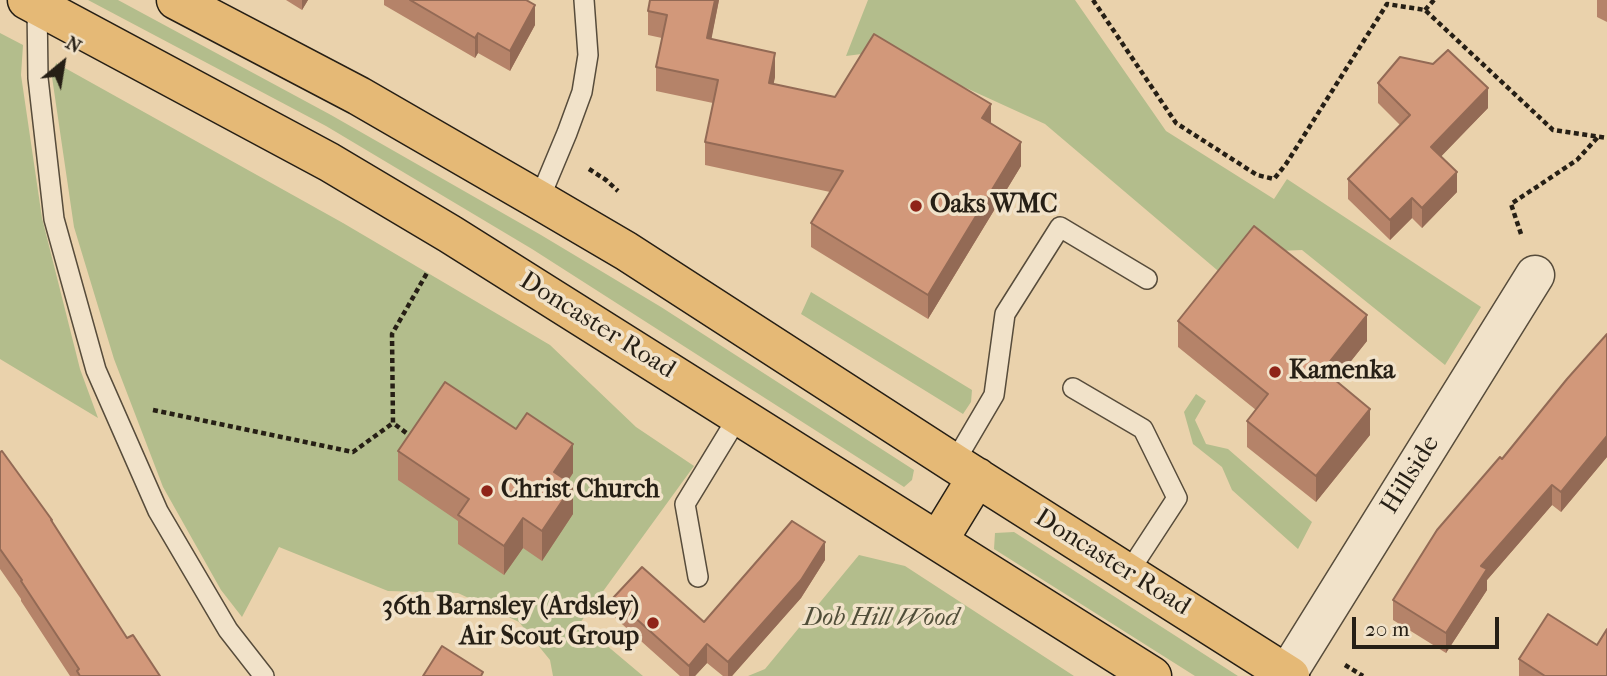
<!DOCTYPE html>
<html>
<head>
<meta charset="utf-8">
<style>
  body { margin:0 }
  #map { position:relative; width:1607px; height:676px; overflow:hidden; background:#ead2ac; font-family:"IM FELL French Canon",serif }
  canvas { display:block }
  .north { position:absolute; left:28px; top:28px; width:70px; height:70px; -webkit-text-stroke:5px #f1e2c9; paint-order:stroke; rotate:30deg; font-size:19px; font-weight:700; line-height:28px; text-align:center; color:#261f15 }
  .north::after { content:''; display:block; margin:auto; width:24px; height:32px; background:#261f15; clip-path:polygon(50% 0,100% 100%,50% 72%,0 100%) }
  .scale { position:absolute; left:1352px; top:617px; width:147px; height:32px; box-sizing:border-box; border:4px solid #261f15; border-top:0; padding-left:9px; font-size:21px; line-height:24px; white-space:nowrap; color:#261f15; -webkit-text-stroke:5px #f1e2c9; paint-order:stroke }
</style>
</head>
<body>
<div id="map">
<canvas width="1607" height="676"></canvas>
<div class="north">N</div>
<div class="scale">20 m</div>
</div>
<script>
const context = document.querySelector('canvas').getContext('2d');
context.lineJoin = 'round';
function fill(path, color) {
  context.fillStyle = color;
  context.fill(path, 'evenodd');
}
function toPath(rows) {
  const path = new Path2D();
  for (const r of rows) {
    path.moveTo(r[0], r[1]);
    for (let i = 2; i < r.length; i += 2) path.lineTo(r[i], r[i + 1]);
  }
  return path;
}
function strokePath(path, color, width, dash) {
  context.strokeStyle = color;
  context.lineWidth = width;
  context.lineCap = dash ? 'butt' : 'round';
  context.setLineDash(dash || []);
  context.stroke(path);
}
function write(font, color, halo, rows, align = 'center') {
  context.font = font + ' "IM FELL French Canon",serif';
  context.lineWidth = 7;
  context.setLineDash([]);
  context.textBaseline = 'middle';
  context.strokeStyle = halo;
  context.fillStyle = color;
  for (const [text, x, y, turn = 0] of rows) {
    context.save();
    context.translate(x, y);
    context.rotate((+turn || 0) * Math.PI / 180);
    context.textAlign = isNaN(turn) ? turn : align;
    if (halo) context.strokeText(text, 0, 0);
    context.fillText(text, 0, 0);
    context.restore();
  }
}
fill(toPath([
  [88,0,118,0,331,115,541,235,661,307,914,470,912,480,904,487,532,249,326,126],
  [868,0,1075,0,1166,131,1274,199,1287,179,1481,307,1445,365,1302,250,1254,252,1230,281,1045,124,885,51,846,56],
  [0,33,23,45,21,75,42,218,80,369,98,418,0,359],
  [56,63,343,223,550,345,636,427,694,466,580,623,643,676,553,676,550,660,519,622,458,593,388,591,279,547,242,617,221,590,163,487,114,359,74,227,52,77],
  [811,292,972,390,971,402,963,414,801,314],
  [1196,394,1206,401,1195,420,1206,444,1228,449,1312,522,1298,549,1232,490,1222,467,1193,444,1184,412],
  [1014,532,1238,676,1195,676,994,549,995,533],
  [859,555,905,566,1074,676,748,676,765,669]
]), '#b3bd8c');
const service = toPath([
  [37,5,38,78,54,219,96,370,158,511,228,630,264,676],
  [539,200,567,133,582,92,588,55,584,0],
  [1073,388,1143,429,1177,498,1128,573],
  [954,463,994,395,1005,314,1060,227,1147,279],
  [698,577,685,504,738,417]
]);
const minor = toPath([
  [1287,674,1535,275]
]);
const trunk = toPath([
  [27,0,329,162,450,234,1152,676],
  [176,0,359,96,539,200,626,251,954,463,1290,676],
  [938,541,977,477]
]);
strokePath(service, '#574c3b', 22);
strokePath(minor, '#574c3b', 41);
strokePath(trunk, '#261f15', 41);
strokePath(toPath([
  [1093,0,1176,123,1257,175,1274,179,1286,164,1387,4,1425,10,1553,130,1607,138],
  [1425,10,1434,0],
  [589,169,606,180,618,191],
  [1521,234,1511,204,1577,160,1598,137],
  [153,410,353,452,393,423],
  [413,438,393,423,392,334,427,273],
  [1345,665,1363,676]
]), '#261f15', 4.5, [5, 3.5]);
strokePath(service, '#f1e2c9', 19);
strokePath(minor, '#f1e2c9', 38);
strokePath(trunk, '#e5b976', 38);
fill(toPath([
  [286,0,308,0,302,10],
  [384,0,526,0,535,25,510,71,478,53,475,58,384,5],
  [650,0,719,0,711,39,775,77,773,84,835,97,991,124,1021,166,928,319,811,247,811,223,830,192,705,165,705,142,713,103,656,91,656,67,662,38,648,35,648,11],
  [1597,0,1607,0,1607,22,1597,17],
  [1378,83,1488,108,1441,156,1457,192,1422,228,1412,218,1390,240,1348,199,1348,179,1400,125,1378,103],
  [1178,321,1367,341,1336,380,1370,435,1316,502,1247,447,1247,421,1256,410,1178,347],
  [1607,334,1607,457,1561,512,1552,505,1487,580,1487,590,1446,653,1393,620,1393,600,1502,459],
  [398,451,573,473,568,481,573,514,542,561,523,548,504,575,458,544,458,521,398,480],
  [0,452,52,522,127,638,160,676,70,676,21,601,21,599,0,569],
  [825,560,801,598,732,676,723,676,707,663,695,676,680,676,613,616,613,598,704,622],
  [1597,645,1607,676,1519,676,1519,659]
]), '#b58369');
fill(toPath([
  [302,0,308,0,302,10],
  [715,0,719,0,707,62,707,38],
  [535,5,535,25,510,71,510,51],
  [478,33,478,53,475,58,475,38],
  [775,53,775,77,769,107,769,83],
  [1488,88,1488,108,1431,167,1431,147],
  [991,104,991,128,982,118],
  [1021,142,1021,166,928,319,928,295],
  [1457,172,1457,192,1422,228,1422,208],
  [1412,198,1412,218,1390,240,1390,220],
  [1367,315,1367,341,1323,396,1323,370],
  [1370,409,1370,435,1316,502,1316,476],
  [1607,436,1607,457,1561,512,1561,492],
  [573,444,573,473,554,501,554,472],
  [573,485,573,514,542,561,542,531],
  [1552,485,1552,505,1487,580,1487,590,1446,653,1446,633,1481,566],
  [523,518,523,548,504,575,504,546],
  [825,542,825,560,801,598,732,676,728,676,728,662],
  [707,644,707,663,695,676,689,676,689,666]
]), '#936a55');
const building = toPath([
  [410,0,526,0,535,5,510,51,478,33,475,38,410,0],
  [650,0,715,0,707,38,775,53,769,83,835,97,874,34,991,104,982,118,1021,142,928,295,811,223,843,171,705,142,718,80,656,67,667,15,648,11,650,0],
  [1448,50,1488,88,1431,147,1457,172,1422,208,1412,198,1390,220,1348,179,1410,115,1378,83,1400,57,1433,64,1448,50],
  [1254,226,1367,315,1323,370,1370,409,1316,476,1247,421,1268,394,1178,321,1254,226],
  [1607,334,1607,436,1561,492,1552,485,1481,566,1487,569,1446,633,1393,600,1437,530,1500,457,1502,459,1567,379,1607,334],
  [445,382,516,429,527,413,573,444,554,472,573,485,542,531,523,518,504,546,458,515,469,499,398,451,445,382],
  [2,451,52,520,51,520,127,638,133,635,160,676,80,676,77,671,79,669,21,581,22,580,0,549,0,452,2,451],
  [792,521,825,542,801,580,728,662,707,644,689,666,613,598,642,567,704,622,792,521],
  [1548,614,1597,645,1607,629,1607,676,1545,676,1519,659,1548,614],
  [442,646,483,672,481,676,423,676,442,646]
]);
fill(building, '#d2987a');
strokePath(building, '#936a55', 2);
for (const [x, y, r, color] of [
  [916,206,7,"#8f2418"],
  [1275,372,7,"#8f2418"],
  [487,491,7,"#8f2418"],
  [653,623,7,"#8f2418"]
]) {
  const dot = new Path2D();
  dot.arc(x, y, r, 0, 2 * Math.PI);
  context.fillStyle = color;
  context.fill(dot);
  strokePath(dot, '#f1e2c9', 2.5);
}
write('bold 26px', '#261f15', '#f1e2c9', [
  ["Oaks WMC",930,206],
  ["Kamenka",1289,372],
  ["Christ Church",501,491],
  ["36th Barnsley (Ardsley)",639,608,"right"],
  ["Air Scout Group",639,638,"right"]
], 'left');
write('26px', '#261f15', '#f1e2c9', [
  ["Doncaster Road",597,326,32],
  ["Hillside",1411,475,-58],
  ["Doncaster Road",1112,563,32]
]);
write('italic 26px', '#504e39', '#f1e2c9', [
  ["Dob Hill Wood",881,619]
]);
</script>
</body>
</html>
